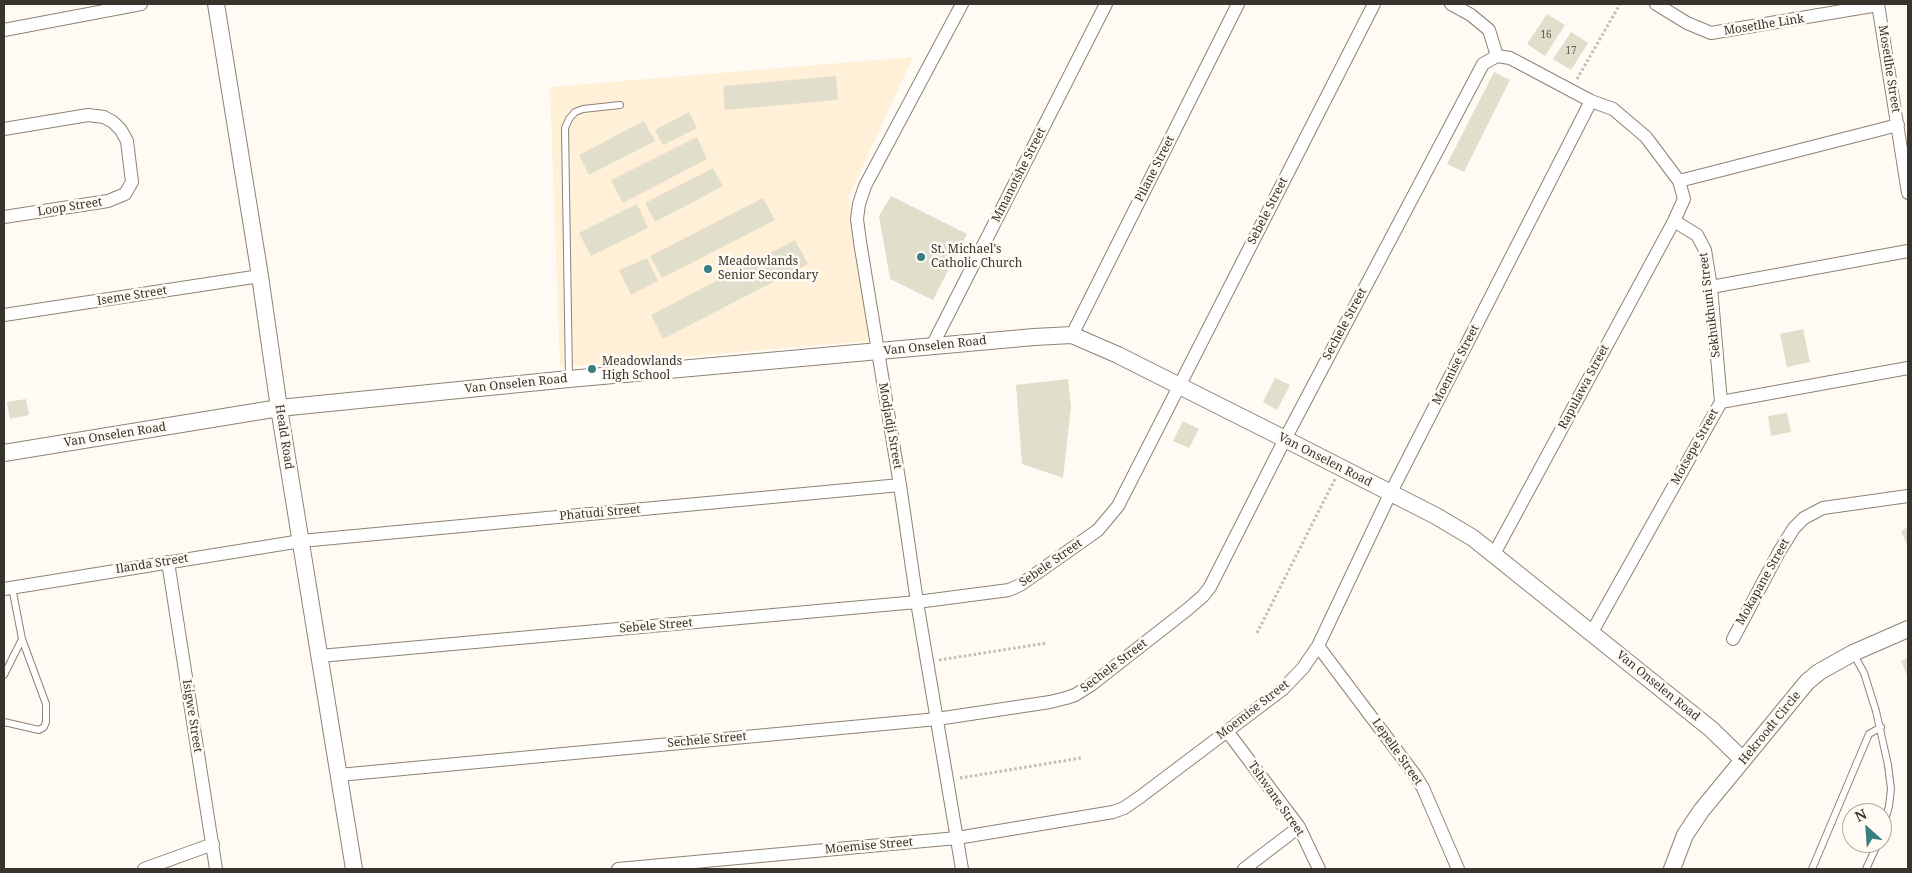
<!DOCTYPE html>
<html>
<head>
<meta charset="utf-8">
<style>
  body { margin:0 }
  #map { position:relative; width:1912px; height:873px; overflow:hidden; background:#fffaf3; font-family:"Noto Serif",serif }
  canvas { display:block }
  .frame { position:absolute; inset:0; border:5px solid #38342d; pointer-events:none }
  .north { position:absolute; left:1842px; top:803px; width:50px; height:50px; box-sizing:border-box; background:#fffaf3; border:1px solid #afaba4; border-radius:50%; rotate:334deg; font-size:14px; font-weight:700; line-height:20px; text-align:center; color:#38342d }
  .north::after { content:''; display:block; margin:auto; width:18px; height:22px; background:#367f7d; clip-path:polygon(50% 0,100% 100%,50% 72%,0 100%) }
</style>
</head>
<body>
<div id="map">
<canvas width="1912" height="873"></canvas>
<div class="frame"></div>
<div class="north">N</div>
</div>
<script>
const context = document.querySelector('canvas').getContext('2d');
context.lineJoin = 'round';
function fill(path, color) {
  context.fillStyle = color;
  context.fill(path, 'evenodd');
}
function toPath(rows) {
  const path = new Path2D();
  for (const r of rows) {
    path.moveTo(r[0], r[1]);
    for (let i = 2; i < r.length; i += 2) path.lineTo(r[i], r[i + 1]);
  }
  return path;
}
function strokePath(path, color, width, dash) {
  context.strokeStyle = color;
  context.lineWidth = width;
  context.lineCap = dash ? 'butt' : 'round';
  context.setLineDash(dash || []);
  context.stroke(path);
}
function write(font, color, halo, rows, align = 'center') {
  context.font = font + ' "Noto Serif",serif';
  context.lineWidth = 5;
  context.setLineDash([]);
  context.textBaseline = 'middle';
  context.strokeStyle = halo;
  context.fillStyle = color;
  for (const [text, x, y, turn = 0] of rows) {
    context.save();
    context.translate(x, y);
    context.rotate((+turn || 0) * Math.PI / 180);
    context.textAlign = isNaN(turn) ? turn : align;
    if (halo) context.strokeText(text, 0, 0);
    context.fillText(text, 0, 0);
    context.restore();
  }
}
fill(toPath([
  [913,57,849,196,869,341,560,367,550,87]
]), '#fff0d7');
fill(toPath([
  [1547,14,1565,25,1545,56,1527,44],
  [1571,32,1588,43,1571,70,1553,59],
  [1494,72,1510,80,1464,172,1447,164],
  [836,76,838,100,725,110,723,86],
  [689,112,697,128,663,145,655,130],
  [644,121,655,141,589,175,579,155],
  [697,137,707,159,623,203,611,180],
  [713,168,723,186,655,222,645,203],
  [891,196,967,234,933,300,890,279,879,216],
  [763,198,775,220,662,278,650,256],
  [637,204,648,228,591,256,579,233],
  [795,240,808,264,663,339,651,315],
  [647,258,658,281,631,295,619,270],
  [1803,329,1810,362,1787,367,1780,334],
  [1275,378,1290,385,1277,410,1263,402],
  [1068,379,1071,407,1063,478,1022,464,1016,385],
  [26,399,29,415,10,419,7,402],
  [1787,413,1791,432,1771,436,1768,416],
  [1183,421,1199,429,1189,448,1173,441],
  [1908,527,1908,548,1901,531],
  [1908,658,1908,678,1901,661]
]), '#e1dfcb');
const service = toPath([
  [569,378,565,128,569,119,575,112,583,109,620,105],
  [1853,653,1864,673,1876,711,1888,765,1891,789,1889,806,1882,831],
  [4,675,22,639],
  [4,722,39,730,44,727,46,722,46,704,22,639,12,587],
  [1812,869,1869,734,1881,727],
  [1866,869,1878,843]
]);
const minor = toPath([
  [962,4,865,186,859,204,857,219,860,242,900,485,917,602,962,869],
  [1451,4,1471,15,1489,30,1497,56],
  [1656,4,1687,23,1711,33,1878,5],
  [1878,4,1908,193],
  [4,30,141,4],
  [4,129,88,115,104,117,113,122,121,130,127,141,132,182,125,194,108,201,4,217],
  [1679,181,1898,125],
  [1674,221,1697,235,1705,250,1711,287,1721,402],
  [1711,287,1908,251],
  [4,315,260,276],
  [1072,335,1238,4],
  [932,346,1106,4],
  [1721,402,1908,368],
  [1494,554,1674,221,1684,199,1679,181,1646,137,1613,109,1591,101,1510,58,1497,56],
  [168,562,216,869],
  [4,589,301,541,900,485],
  [1592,632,1721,402],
  [1733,639,1779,552,1794,528,1804,518,1823,508,1908,496],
  [1318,646,1415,775,1423,788,1458,869],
  [320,656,917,602,1009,590,1020,585,1098,530,1118,506,1374,4],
  [1227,731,1299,827,1319,869],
  [339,775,937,719,1050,702,1066,698,1075,695,1091,685,1188,609,1203,596,1210,587,1285,439,1483,64,1497,56],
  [144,869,213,844],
  [618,869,957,838,1113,812,1124,808,1140,797,1283,689,1303,668,1318,646,1390,494,1591,101],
  [1244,869,1299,827]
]);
const tertiary = toPath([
  [216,4,260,276,279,408,354,869],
  [4,453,279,408,569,379,1034,337,1072,335,1118,355,1285,439,1436,516,1473,538,1711,729,1743,760],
  [1672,869,1685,835,1701,811,1807,682,1819,672,1853,653,1908,629]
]);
strokePath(service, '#8d8374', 8);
strokePath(minor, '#8d8374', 14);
strokePath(tertiary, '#8d8374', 18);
strokePath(toPath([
  [1577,79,1620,4],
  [1257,633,1335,479],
  [939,660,1047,643],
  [960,778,1081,758]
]), '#c2bdb6', 3, [2.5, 2.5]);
strokePath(service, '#fff', 6);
strokePath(minor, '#fff', 12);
strokePath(tertiary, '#fff', 16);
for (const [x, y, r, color] of [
  [921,257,5,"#367f7d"],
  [708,269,5,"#367f7d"],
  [592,369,5,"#367f7d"]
]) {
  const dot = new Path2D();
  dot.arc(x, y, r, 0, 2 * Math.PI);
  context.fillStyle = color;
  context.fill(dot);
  strokePath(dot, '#fffaf3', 2);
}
write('10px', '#625f54', null, [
  ["16",1546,35],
  ["17",1571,51]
]);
write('12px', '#38342d', '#fffaf3', [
  ["Mosetlhe Link",1764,25,-9],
  ["Mosetlhe Street",1889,69,81],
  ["Pilane Street",1155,169,-63],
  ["Mmanotshe Street",1019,175,-63],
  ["Loop Street",70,207,-9],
  ["Sebele Street",1268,211,-63],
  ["Iseme Street",132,296,-9],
  ["Sekhukhuni Street",1710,305,-97],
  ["Sechele Street",1345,324,-62],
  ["Van Onselen Road",935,346,-6],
  ["Moemise Street",1456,365,-63],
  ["Van Onselen Road",516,384,-6],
  ["Rapulawa Street",1584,387,-62],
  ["Modjadji Street",890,426,80],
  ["Van Onselen Road",115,435,-9],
  ["Heald Road",284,437,81],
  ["Motsepe Street",1695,447,-61],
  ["Van Onselen Road",1325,460,27],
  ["Phatudi Street",600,513,-5],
  ["Sebele Street",1051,563,-35],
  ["Ilanda Street",152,564,-9],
  ["Mokapane Street",1763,582,-61],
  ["Sebele Street",656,626,-5],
  ["Sechele Street",1114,666,-37],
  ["Van Onselen Road",1658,686,39],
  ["Moemise Street",1253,710,-38],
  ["Isigwe Street",192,716,81],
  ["Hekroodt Circle",1770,728,-51],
  ["Sechele Street",707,740,-5],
  ["Lepelle Street",1397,752,55],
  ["Tshwane Street",1276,799,55],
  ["Moemise Street",869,846,-5]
]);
write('12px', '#38342d', '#fffaf3', [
  ["St. Michael's",931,250],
  ["Catholic Church",931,264],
  ["Meadowlands",718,262],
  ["Senior Secondary",718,276],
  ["Meadowlands",602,362],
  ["High School",602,376]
], 'left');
</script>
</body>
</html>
